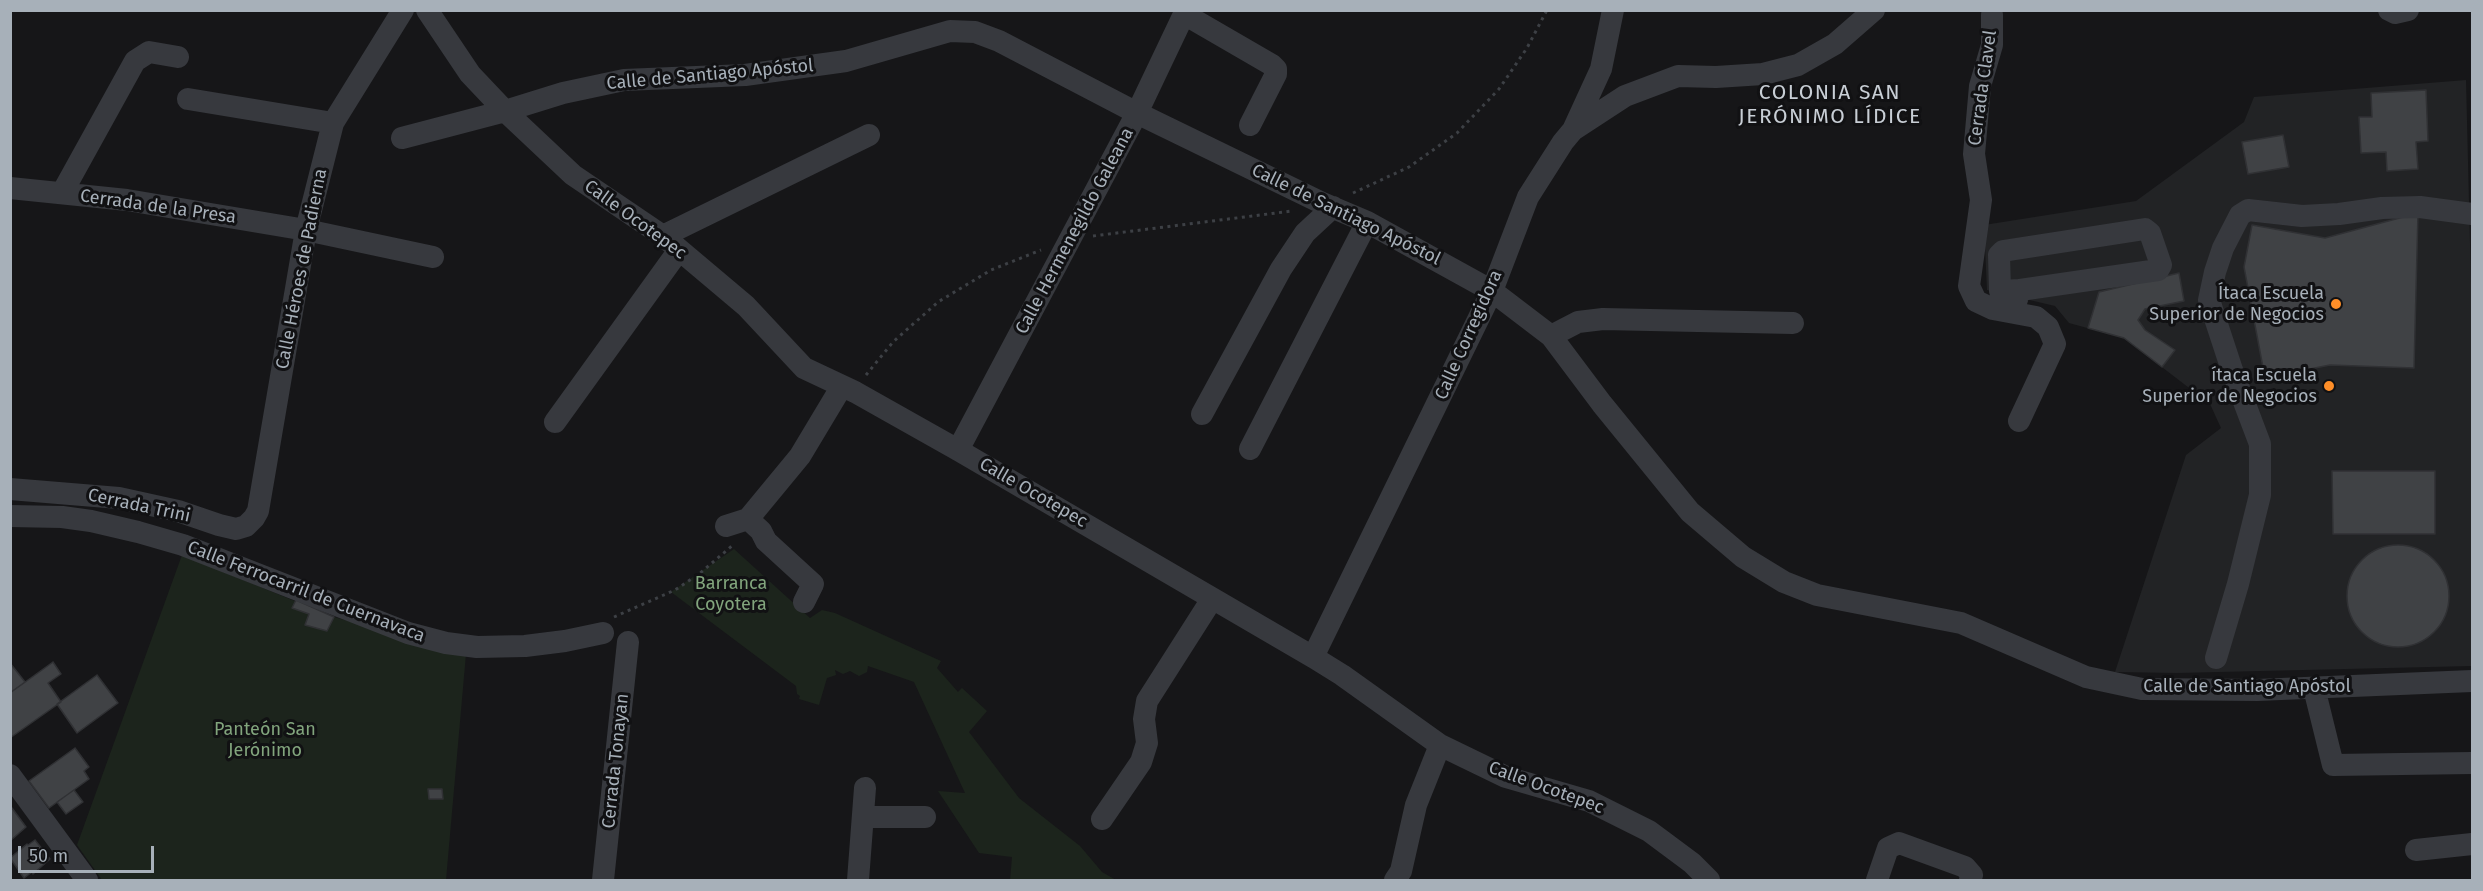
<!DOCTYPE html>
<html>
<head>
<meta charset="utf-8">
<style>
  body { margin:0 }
  #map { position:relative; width:2483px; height:891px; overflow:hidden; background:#161618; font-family:"Fira Sans",sans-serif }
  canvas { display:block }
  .frame { position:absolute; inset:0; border:12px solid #a7b0b9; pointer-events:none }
  .scale { position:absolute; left:18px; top:846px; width:136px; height:27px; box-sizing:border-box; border:3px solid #a7b0b9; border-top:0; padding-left:8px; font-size:18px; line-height:21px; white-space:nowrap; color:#a7b0b9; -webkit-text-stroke:4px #111113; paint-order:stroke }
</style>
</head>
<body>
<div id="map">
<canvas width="2483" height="891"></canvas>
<div class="frame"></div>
<div class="scale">50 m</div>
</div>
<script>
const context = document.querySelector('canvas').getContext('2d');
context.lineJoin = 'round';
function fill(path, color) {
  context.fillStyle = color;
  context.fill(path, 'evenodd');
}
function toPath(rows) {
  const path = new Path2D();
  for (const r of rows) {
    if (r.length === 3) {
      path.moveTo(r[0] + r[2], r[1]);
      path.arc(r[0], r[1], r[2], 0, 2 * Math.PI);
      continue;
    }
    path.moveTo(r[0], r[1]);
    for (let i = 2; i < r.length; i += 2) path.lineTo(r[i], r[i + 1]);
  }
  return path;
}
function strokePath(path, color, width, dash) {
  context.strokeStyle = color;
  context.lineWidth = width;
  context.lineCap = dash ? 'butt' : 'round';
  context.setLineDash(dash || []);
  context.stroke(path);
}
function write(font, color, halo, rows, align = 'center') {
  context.font = font + ' "Fira Sans",sans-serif';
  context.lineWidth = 6;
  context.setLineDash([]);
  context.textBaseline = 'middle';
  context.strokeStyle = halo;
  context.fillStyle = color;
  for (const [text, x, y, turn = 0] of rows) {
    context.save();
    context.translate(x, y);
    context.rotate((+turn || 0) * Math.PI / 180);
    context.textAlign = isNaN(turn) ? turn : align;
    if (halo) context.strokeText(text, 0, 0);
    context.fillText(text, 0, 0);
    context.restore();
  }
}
fill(toPath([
  [2466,80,2472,325,2472,666,2177,673,2115,672,2186,455,2221,428,2210,404,2124,338,2069,323,2055,306,1987,290,1984,225,2136,201,2244,122,2254,97]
]), '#222325');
fill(toPath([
  [734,549,810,618,822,610,835,613,941,661,937,668,958,692,962,688,987,711,969,732,1019,798,1080,846,1102,872,1116,880,1010,880,1012,857,979,853,938,791,965,793,914,682,868,666,867,672,859,676,850,671,843,674,835,670,836,675,827,678,819,705,799,699,800,696,797,694,796,686,671,592],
  [182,555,334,617,466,654,446,880,102,880,77,845]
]), '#1c241c');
const building = toPath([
  [2426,90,2428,141,2416,142,2418,169,2387,171,2386,152,2361,153,2359,117,2372,117,2371,93,2426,90],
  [2283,135,2289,167,2248,174,2242,142,2283,135],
  [2418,213,2414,368,2330,365,2265,378,2244,267,2252,225,2325,238,2418,213],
  [2179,273,2184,301,2145,309,2138,320,2145,330,2175,350,2162,367,2124,338,2088,328,2099,292,2179,273],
  [2332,471,2435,471,2435,534,2333,534,2332,471],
  [2398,596,51],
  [296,600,334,617,327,631,305,625,309,614,292,608,296,600],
  [53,662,61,674,48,683,61,702,10,738,10,693,53,662],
  [10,663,25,682,11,692,10,691,10,663],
  [97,675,118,703,77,733,57,704,97,675],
  [75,748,89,767,84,771,89,779,49,808,29,781,75,748],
  [428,789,442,789,443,799,429,799,428,789],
  [74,790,83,802,66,814,57,802,74,790],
  [12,808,26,827,10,841,10,809,12,808],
  [35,840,50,859,33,874,32,872,24,878,10,858,27,844,28,845,35,840]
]);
fill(building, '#404245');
strokePath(building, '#303134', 1.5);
strokePath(toPath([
  [1353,193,1409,167,1457,133,1499,89,1527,48,1547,10],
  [1093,236,1292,211],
  [866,375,893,342,938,302,991,270,1041,250],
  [614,617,675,590,699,574,733,545]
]), '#3d4045', 3, [3, 4.5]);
strokePath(toPath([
  [427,10,470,74,505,111,573,175,663,236,746,306,804,368,855,392,958,450,1313,657,1342,675,1440,745,1506,777,1589,801,1649,831,1692,863,1709,880],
  [2389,10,2395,13,2408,10],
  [1184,14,1272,65,1276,69,1276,74,1250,125],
  [1992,15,1992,45,1980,86,1974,154,1981,200,1969,286,1976,301,1993,309,2036,317,2048,327,2055,344,2019,421],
  [188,99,333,123],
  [1573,130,1625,96,1678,76,1716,77,1763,74,1798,65,1835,44,1874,10],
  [402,138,505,111,563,93,624,80,745,75,846,61,950,31,975,32,999,41,1137,113,1322,203,1367,222,1492,291,1551,336,1602,404,1690,512,1743,557,1784,582,1817,595,1961,623,2086,677,2142,689,2257,690,2472,681],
  [10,188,127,200,306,230,433,257],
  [62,193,135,61,149,52,178,57],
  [663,236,869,135],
  [2013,312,2020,290,2158,270,2161,265,2150,233,2145,229,2003,251,1999,255,2000,291,2020,290],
  [1551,336,1578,322,1603,319,1793,323],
  [1202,414,1281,269,1305,233,1333,207],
  [555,422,679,250],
  [1250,449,1367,222],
  [958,450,1137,113,1186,10],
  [10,489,119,498,178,511,219,525,236,529,246,526,254,518,258,511,306,230,333,123,403,10],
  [10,516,62,517,91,521,138,532,183,545,408,633,446,643,477,647,525,646,565,641,603,633],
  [748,519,761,531,766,541,813,584,804,602],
  [726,526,748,519,800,456,842,386],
  [1313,657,1492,291,1528,197,1563,142,1573,130,1601,69,1613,10],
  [2216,658,2238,584,2260,495,2260,444,2232,370,2209,300,2215,272,2223,248,2240,215,2248,210,2302,216,2339,214,2382,208,2420,207,2472,214],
  [2314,688,2333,765,2472,763],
  [10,775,87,880],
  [863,817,925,817],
  [1102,819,1141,762,1147,743,1144,719,1147,701,1212,599],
  [2416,850,2472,844],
  [603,880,628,642],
  [858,880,865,788],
  [1395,880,1401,871,1416,805,1440,745],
  [1877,880,1888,848,1899,843,1965,867,1972,875,1970,880]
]), '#37393e', 22);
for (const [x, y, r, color] of [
  [2336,304,6,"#fe8e28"],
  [2329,386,6,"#fe8e28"]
]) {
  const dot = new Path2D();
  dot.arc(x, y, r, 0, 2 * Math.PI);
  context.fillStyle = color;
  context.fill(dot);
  strokePath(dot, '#111113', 2);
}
write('18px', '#a7b0b9', '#111113', [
  ["Calle de Santiago Apóstol",710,75,-5],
  ["Cerrada Clavel",1983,88,-82],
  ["Cerrada de la Presa",158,207,8],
  ["Calle de Santiago Apóstol",1346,215,26],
  ["Calle Ocotepec",635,220,36],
  ["Calle Hermenegildo Galeana",1075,231,-62],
  ["Calle Héroes de Padierna",302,269,-79],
  ["Calle Corregidora",1469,335,-66],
  ["Calle Ocotepec",1033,493,30],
  ["Cerrada Trini",139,506,12],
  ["Calle Ferrocarril de Cuernavaca",306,592,21],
  ["Calle de Santiago Apóstol",2247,687],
  ["Cerrada Tonayan",616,761,-84],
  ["Calle Ocotepec",1546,788,20]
]);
write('18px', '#a7b0b9', '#111113', [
  ["Ítaca Escuela",2324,294],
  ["Superior de Negocios",2324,315],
  ["ítaca Escuela",2317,376],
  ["Superior de Negocios",2317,397]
], 'right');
write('18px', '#82a57d', '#111113', [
  ["Barranca",731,584],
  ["Coyotera",731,605],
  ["Panteón San",265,730],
  ["Jerónimo",265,751]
]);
context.letterSpacing = '1.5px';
write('21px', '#c8ced5', '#111113', [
  ["COLONIA SAN",1830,93],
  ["JERÓNIMO LÍDICE",1830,117]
]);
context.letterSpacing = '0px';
</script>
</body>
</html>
